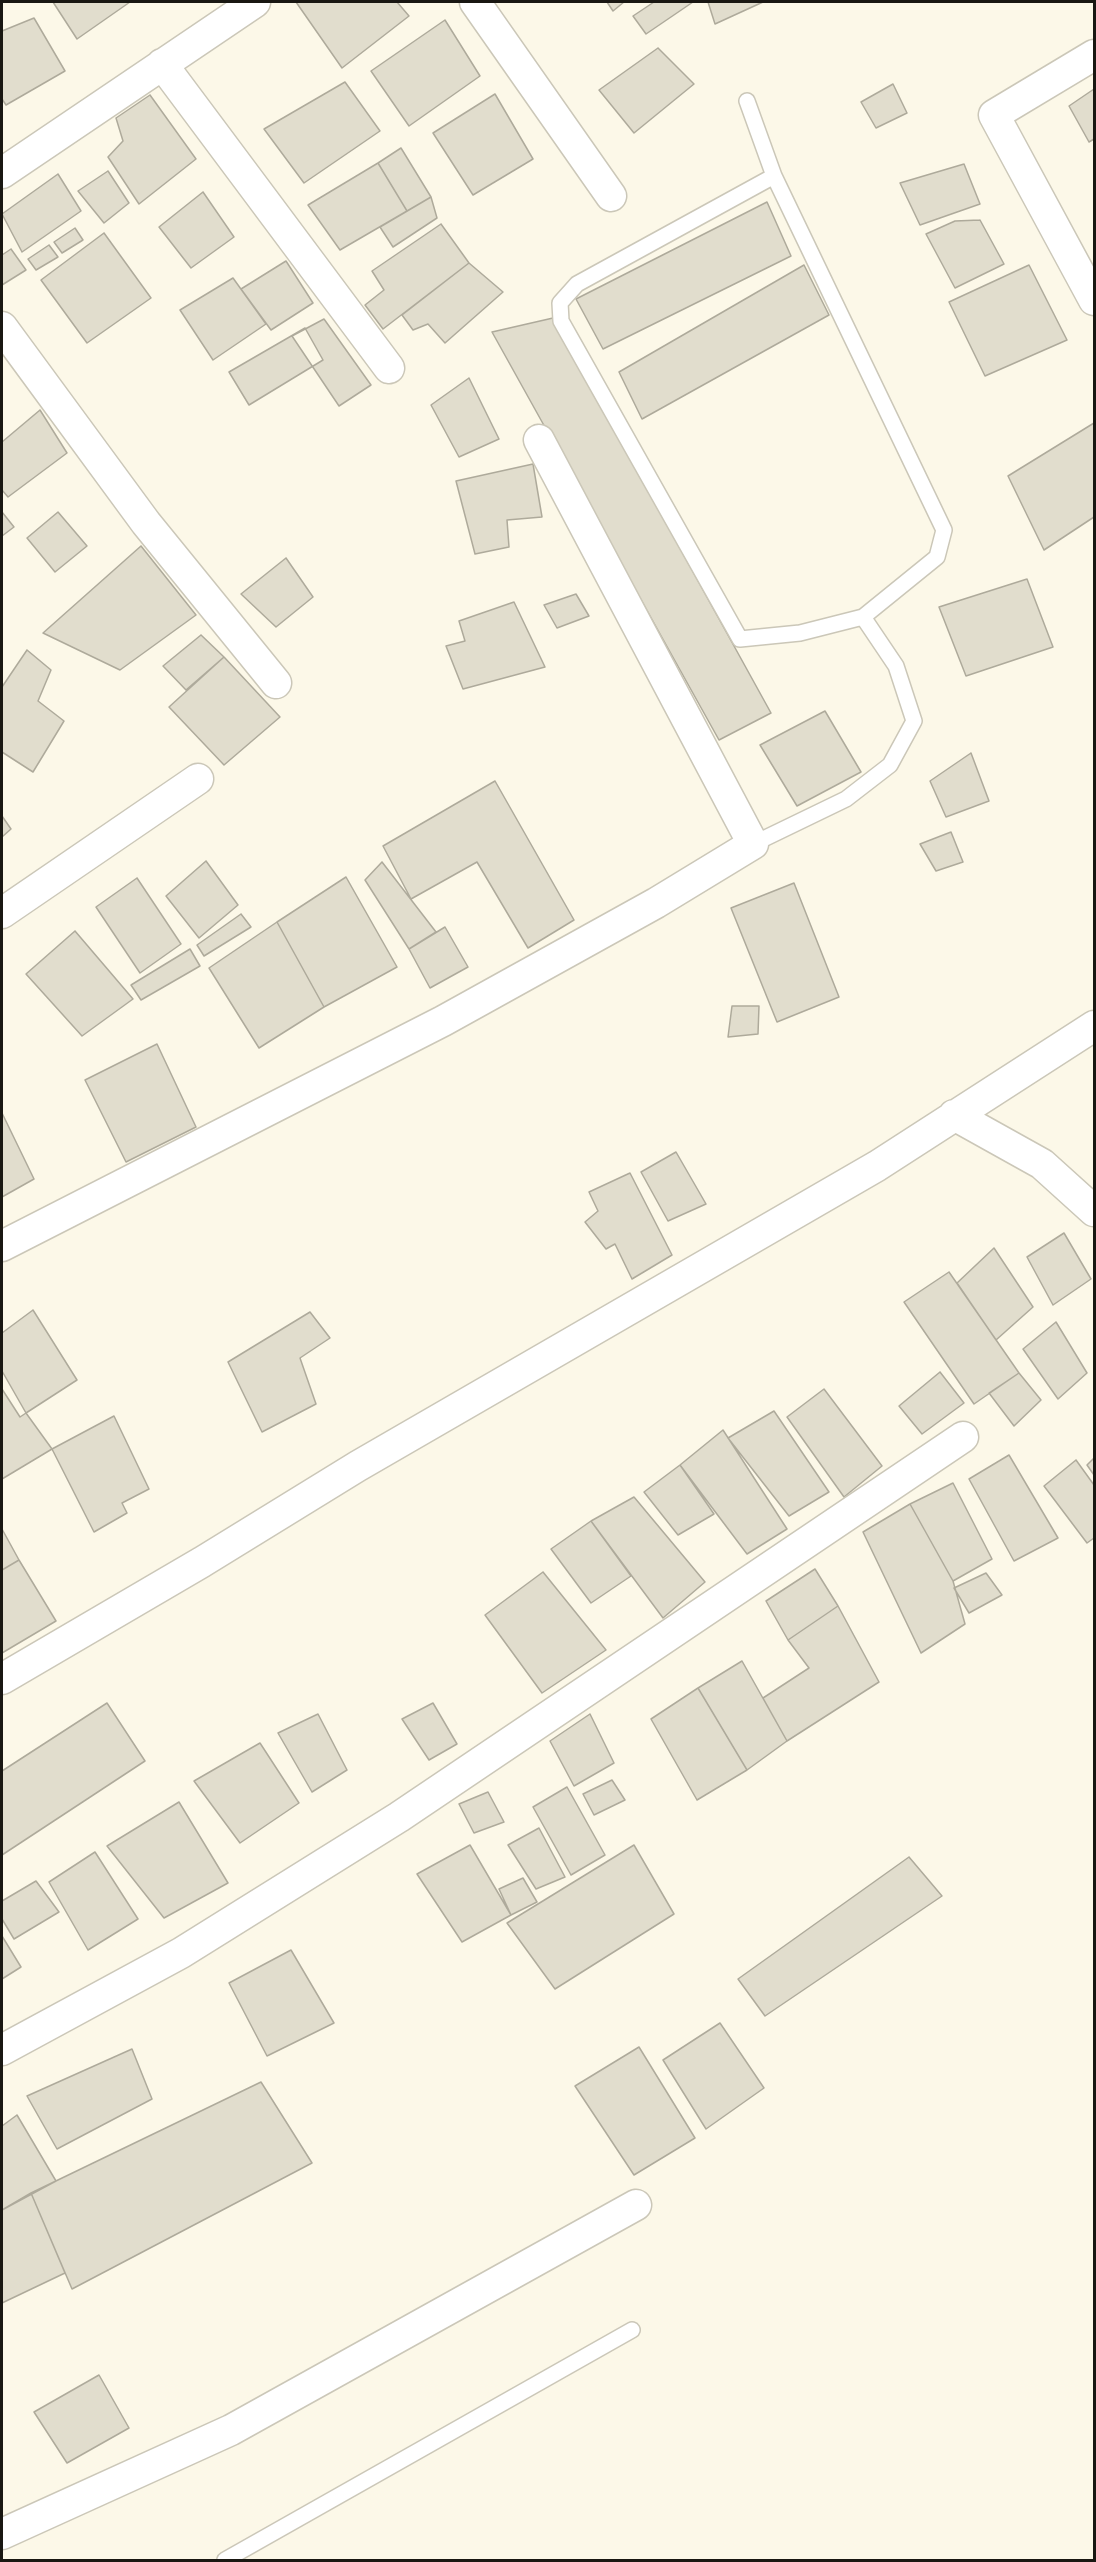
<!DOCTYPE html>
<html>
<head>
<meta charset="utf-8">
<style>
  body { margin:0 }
  #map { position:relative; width:1096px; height:2562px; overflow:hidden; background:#fcf8e8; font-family:Jost,sans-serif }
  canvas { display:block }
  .frame { position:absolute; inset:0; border:3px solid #191712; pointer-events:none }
</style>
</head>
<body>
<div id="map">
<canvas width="1096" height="2562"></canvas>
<div class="frame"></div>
</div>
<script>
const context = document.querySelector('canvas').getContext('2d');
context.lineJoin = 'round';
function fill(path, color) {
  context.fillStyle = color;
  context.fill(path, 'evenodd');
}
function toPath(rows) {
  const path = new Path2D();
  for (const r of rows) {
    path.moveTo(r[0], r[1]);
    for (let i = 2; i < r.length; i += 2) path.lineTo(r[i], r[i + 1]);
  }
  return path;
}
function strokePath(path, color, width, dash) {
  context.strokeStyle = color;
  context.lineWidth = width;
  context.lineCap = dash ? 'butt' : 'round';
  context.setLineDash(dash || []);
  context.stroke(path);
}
const building = toPath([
  [53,2,130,2,77,39,53,2],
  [296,2,397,2,409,16,342,68,296,2],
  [607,2,624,2,613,11,607,2],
  [654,2,693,2,646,34,633,16,654,2],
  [708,2,763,2,715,24,708,2],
  [34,18,65,71,6,105,2,99,2,31,34,18],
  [445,20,480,76,409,126,371,71,445,20],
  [658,48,694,84,634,133,599,90,658,48],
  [345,82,380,131,304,183,264,129,345,82],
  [893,84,907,113,876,128,861,102,893,84],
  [1094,89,1094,139,1089,142,1069,106,1094,89],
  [495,94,533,159,473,195,433,133,495,94],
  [150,95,196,159,139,204,108,157,123,141,116,118,150,95],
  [401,148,431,197,407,211,378,163,401,148],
  [378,163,407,211,340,250,308,205,378,163],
  [964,164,980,204,920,225,900,183,964,164],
  [108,171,129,203,104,223,78,191,108,171],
  [58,174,81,211,22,252,2,214,58,174],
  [203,192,234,237,191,268,159,227,203,192],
  [431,197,437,218,393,247,380,227,431,197],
  [767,202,791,256,603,349,576,299,767,202],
  [980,220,1004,264,955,288,926,234,955,221,980,220],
  [441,224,469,263,383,329,365,305,384,290,372,271,441,224],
  [75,228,83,240,62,253,54,242,75,228],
  [104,233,151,298,87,343,41,280,104,233],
  [49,245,58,257,36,270,28,259,49,245],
  [11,249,26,270,2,285,2,255,11,249],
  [286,261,313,303,271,330,241,289,286,261],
  [469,263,503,292,445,343,428,324,413,330,402,315,469,263],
  [804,265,829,315,642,419,619,372,804,265],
  [1029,265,1067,340,985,376,949,302,1029,265],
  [233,278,266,324,213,360,180,310,233,278],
  [553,318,771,713,719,740,492,332,553,318],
  [324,319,371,385,339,406,292,336,324,319],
  [305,328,323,360,249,405,229,372,305,328],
  [469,378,499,439,459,457,431,405,469,378],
  [40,410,67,453,8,497,2,490,2,442,40,410],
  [1094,423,1094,517,1044,550,1008,476,1094,423],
  [533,464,542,517,507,520,509,547,475,554,456,481,533,464],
  [2,512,14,527,2,536,2,512],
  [58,512,87,546,55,572,27,538,58,512],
  [141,546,196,615,120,670,43,633,141,546],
  [286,558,313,597,276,627,241,594,286,558],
  [1027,579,1053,647,966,676,939,607,1027,579],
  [576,594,589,616,557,628,544,605,576,594],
  [514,602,545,667,463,689,446,646,465,641,459,621,514,602],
  [201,635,224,657,186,690,163,666,201,635],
  [27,650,51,670,38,701,64,721,33,772,2,752,2,687,27,650],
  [224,657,280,717,224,765,169,707,224,657],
  [825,711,861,772,797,806,760,745,825,711],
  [971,753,989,801,946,817,930,781,971,753],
  [495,781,574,920,528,948,477,862,411,899,383,846,495,781],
  [2,816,11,829,2,837,2,816],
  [951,832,963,862,936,871,920,844,951,832],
  [206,861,238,905,199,938,166,896,206,861],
  [382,862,436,932,409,949,365,880,382,862],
  [346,877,397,967,324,1007,277,922,346,877],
  [137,878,181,944,140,973,96,907,137,878],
  [794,883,839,997,777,1022,731,908,794,883],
  [241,914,251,927,204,956,197,945,241,914],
  [277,922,324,1007,259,1048,209,968,277,922],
  [445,927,468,967,430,988,409,949,445,927],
  [75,931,133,999,82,1036,26,974,75,931],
  [190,949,200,966,141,1000,131,985,190,949],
  [732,1006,759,1006,758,1034,728,1037,732,1006],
  [157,1044,196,1127,126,1162,85,1080,157,1044],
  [2,1113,34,1179,2,1197,2,1113],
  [676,1152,706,1204,668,1221,641,1172,676,1152],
  [630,1173,672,1255,632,1279,615,1244,606,1249,585,1222,598,1211,589,1192,630,1173],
  [1064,1233,1091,1279,1053,1305,1027,1257,1064,1233],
  [994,1248,1033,1307,996,1340,957,1283,994,1248],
  [949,1272,1019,1373,974,1404,904,1302,949,1272],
  [33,1310,77,1380,26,1413,2,1371,2,1333,33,1310],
  [310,1312,330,1338,300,1358,316,1404,262,1432,228,1362,310,1312],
  [1056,1322,1087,1373,1058,1399,1023,1349,1056,1322],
  [940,1372,964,1403,922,1434,899,1406,940,1372],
  [1019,1373,1041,1400,1014,1426,989,1393,1019,1373],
  [2,1389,20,1417,26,1413,52,1449,2,1479,2,1389],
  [824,1389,882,1466,844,1497,787,1417,824,1389],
  [774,1411,829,1492,789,1516,728,1438,774,1411],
  [114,1416,149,1489,122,1503,127,1513,94,1532,52,1449,114,1416],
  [723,1430,787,1529,747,1554,680,1465,723,1430],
  [1009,1455,1058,1538,1014,1561,969,1479,1009,1455],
  [1094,1458,1094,1475,1087,1465,1094,1458],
  [1076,1460,1094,1485,1094,1538,1087,1543,1044,1486,1076,1460],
  [680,1465,714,1514,678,1535,644,1492,680,1465],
  [953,1483,992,1559,953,1581,910,1504,953,1483],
  [634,1497,705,1582,663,1618,591,1521,634,1497],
  [910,1504,953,1581,965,1624,921,1653,863,1532,910,1504],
  [591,1521,631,1576,591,1603,551,1549,591,1521],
  [2,1529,19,1560,2,1570,2,1529],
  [19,1560,56,1621,2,1653,2,1570,19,1560],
  [815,1569,838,1606,788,1640,766,1601,815,1569],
  [543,1572,606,1650,542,1693,485,1615,543,1572],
  [986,1573,1002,1595,969,1613,954,1588,986,1573],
  [838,1606,879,1682,787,1741,763,1698,809,1668,788,1640,838,1606],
  [742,1661,787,1741,747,1770,698,1688,742,1661],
  [698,1688,747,1770,697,1800,651,1719,698,1688],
  [107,1703,145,1761,2,1855,2,1771,107,1703],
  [433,1703,457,1744,429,1760,402,1719,433,1703],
  [318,1714,347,1770,312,1792,278,1733,318,1714],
  [590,1714,614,1763,574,1786,550,1741,590,1714],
  [260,1743,299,1803,240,1843,194,1781,260,1743],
  [612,1780,625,1800,594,1815,583,1794,612,1780],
  [567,1787,605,1855,571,1875,533,1807,567,1787],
  [488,1792,504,1822,474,1833,459,1804,488,1792],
  [179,1802,228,1883,164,1918,107,1846,179,1802],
  [539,1828,565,1877,536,1889,508,1845,539,1828],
  [470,1845,511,1915,462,1942,417,1874,470,1845],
  [634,1845,674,1914,555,1989,507,1923,634,1845],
  [95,1852,138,1919,88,1950,49,1882,95,1852],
  [909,1857,942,1896,765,2016,738,1979,909,1857],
  [523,1878,537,1902,511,1915,499,1889,523,1878],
  [36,1881,59,1912,14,1939,2,1919,2,1901,36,1881],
  [2,1936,21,1967,2,1979,2,1936],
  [291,1950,334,2023,267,2056,229,1983,291,1950],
  [720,2023,764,2088,706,2129,663,2060,720,2023],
  [639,2047,695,2138,634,2175,575,2086,639,2047],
  [132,2049,152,2099,57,2149,27,2096,132,2049],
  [261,2082,312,2163,72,2289,31,2193,261,2082],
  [17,2115,56,2181,2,2210,2,2126,17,2115],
  [31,2193,65,2273,2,2303,2,2210,31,2193],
  [99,2375,129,2428,67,2463,34,2412,99,2375]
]);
fill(building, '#e1ddcd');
strokePath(building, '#aeaa9b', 1.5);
const lane = toPath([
  [747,101,774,176,944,530,937,557,863,617,800,633,740,639,561,321,560,303,577,284,774,176],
  [753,844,846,799,890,765,914,721,896,666,863,617],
  [225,2560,632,2330]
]);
const street = toPath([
  [475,2,611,196],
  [1094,55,994,115,1094,300],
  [162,64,389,368],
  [2,173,255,2],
  [2,327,146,523,276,683],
  [2,913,198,779],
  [954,1115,1042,1164,1094,1211],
  [2,1246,443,1021,656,903,753,844,539,440],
  [2,1679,202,1562,358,1466,877,1166,1094,1026],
  [2,2050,181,1953,399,1817,963,1437],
  [2,2534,231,2430,636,2205]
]);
strokePath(lane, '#cbc7b8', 18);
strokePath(street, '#cbc7b8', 33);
strokePath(lane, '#fff', 15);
strokePath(street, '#fff', 30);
</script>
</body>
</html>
